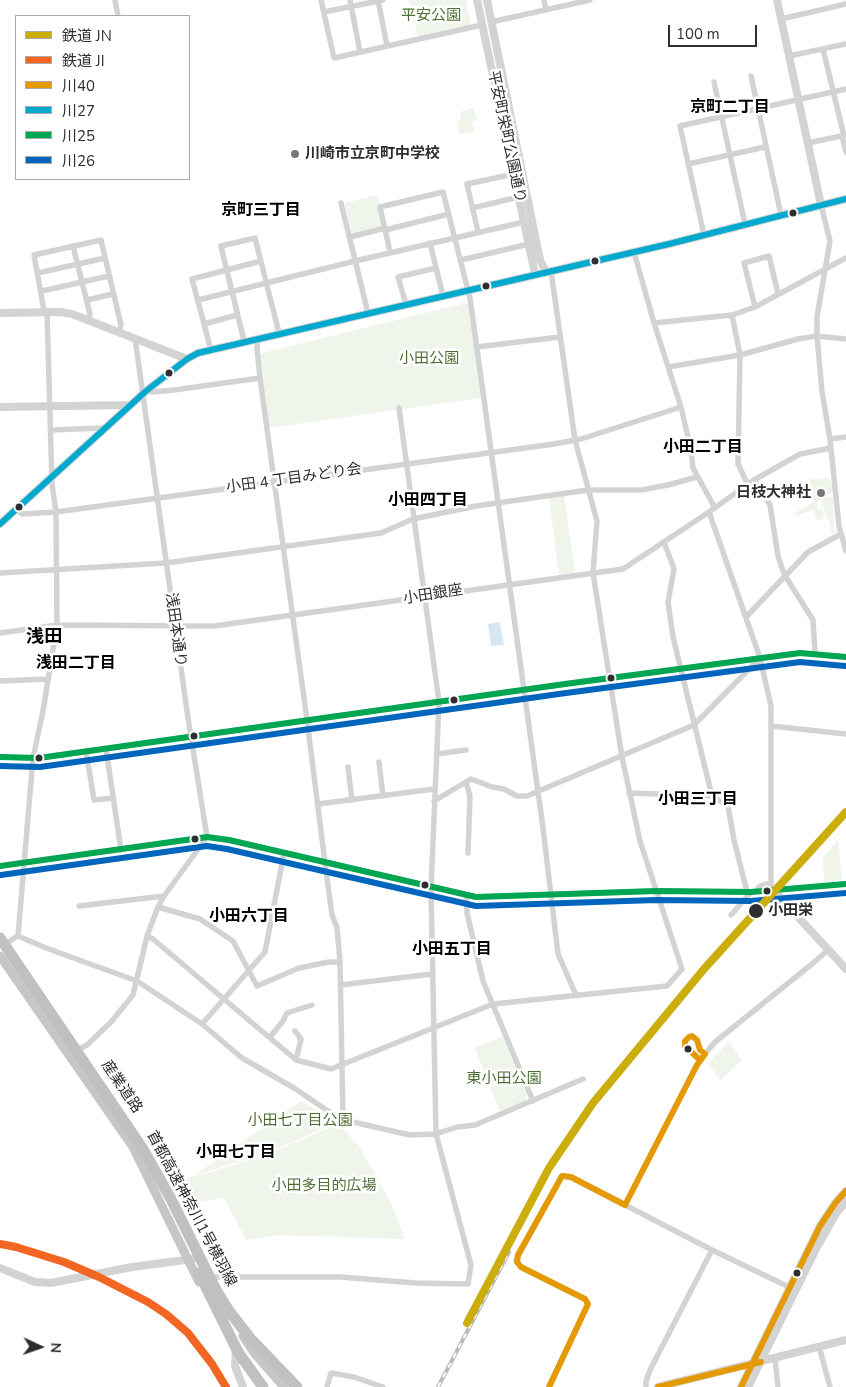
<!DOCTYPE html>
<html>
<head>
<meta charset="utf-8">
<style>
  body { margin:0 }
  #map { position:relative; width:846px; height:1387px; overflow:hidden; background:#fff; font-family:"Nunito Sans","Noto Sans JP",sans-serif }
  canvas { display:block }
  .legend { position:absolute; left:15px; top:15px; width:175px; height:165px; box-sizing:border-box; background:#fff; border:1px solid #ababab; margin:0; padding:6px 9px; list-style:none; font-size:15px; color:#2e2e2e }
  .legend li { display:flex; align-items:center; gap:10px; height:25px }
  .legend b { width:25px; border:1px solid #ababab }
  .north { position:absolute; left:15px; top:1322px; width:50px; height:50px; -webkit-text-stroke:4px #fff; paint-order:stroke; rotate:93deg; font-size:14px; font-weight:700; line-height:20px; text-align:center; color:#2e2e2e }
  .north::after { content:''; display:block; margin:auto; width:18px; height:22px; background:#2e2e2e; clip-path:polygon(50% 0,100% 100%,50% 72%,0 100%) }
  .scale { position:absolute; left:668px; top:25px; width:89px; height:22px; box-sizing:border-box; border:2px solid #2e2e2e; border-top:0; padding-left:6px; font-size:15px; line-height:18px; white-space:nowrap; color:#2e2e2e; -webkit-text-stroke:4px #fff; paint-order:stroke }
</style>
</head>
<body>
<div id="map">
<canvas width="846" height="1387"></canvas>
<ul class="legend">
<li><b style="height:6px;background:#cbad0c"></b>鉄道 JN</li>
<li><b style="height:6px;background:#f26522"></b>鉄道 JI</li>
<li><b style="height:6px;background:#e39a05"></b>川40</li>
<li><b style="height:6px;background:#00a9ce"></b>川27</li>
<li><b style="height:6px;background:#00a651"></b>川25</li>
<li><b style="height:6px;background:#0065bd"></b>川26</li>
</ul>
<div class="north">N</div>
<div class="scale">100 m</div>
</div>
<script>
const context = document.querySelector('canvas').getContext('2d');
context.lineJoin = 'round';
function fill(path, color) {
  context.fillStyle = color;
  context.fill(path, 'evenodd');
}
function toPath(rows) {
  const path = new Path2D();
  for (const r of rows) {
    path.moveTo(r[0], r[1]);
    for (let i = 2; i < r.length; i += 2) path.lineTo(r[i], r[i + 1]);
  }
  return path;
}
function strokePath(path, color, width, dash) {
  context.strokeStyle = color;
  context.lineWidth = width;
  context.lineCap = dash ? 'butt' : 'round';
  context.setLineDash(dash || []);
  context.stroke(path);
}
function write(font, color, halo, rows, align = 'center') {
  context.font = font + ' "Nunito Sans","Noto Sans JP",sans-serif';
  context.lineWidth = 5;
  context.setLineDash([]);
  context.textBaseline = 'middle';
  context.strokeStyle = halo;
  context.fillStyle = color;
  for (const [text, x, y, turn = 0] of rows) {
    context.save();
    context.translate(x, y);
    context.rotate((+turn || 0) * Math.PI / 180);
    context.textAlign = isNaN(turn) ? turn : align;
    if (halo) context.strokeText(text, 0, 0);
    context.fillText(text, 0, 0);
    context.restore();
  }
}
fill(toPath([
  [409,0,466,0,471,25,418,37],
  [473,108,477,120,472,122,474,130,469,133,460,134,457,121,461,120,460,112],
  [378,195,382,227,352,234,345,203],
  [466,303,469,305,481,398,269,428,260,356,262,353],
  [809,478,814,480,825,478,831,480,833,492,827,495,828,497,833,498,834,534,831,533,830,523,826,517,822,500,817,502,817,506,818,509,822,509,824,515,822,519,818,521,816,519,814,510,796,516,795,513,814,502],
  [564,496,575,573,559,575,549,498],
  [838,840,842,880,825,882,822,859],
  [503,1036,527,1093,526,1100,523,1102,500,1111,475,1048],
  [729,1042,742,1060,720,1081,708,1063],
  [301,1101,337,1123,262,1155,195,1175],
  [338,1124,359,1146,390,1201,405,1239,279,1235,246,1240,224,1198,189,1203,179,1181,263,1156]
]), '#f0f5eb');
fill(toPath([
  [500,622,504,645,491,646,488,624]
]), '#d6e7f4');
strokePath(toPath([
  [115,0,118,16],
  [321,0,334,58,482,25],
  [350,0,360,52],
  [378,0,387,46],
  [544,0,546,10],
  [324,12,383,0],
  [781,19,846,4],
  [491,22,590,0],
  [823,49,844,136],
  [789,56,846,44],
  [751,76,781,215],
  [714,82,745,224],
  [842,136,846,152],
  [808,143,846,135],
  [688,164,765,147],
  [341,203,368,313],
  [821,205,830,241,817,317,817,336,822,392,830,439,839,526,846,551],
  [472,208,519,197],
  [385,230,449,214],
  [478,232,467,184,514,174],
  [704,235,680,126,846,89],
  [350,237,385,228],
  [430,243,443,296],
  [73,246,90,314,88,319],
  [390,252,380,207,443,192,470,298,543,828,558,954,576,995],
  [634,252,654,323,681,407,691,450,693,468,715,508],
  [461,260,529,244],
  [38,273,105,258],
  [42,291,109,276],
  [87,300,113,294],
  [198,300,355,261,524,222],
  [406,304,398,277,436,268],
  [755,307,744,263,769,256,778,294],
  [44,311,34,255,101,240,121,325,119,332],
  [732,315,740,355,738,464,748,485],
  [654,323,732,315,755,307,846,258],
  [204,324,237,315],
  [258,338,257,349,260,378,307,720,325,863,332,915,337,927,340,962,343,1120],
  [244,341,221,246,255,238,279,333],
  [476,347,560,337],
  [211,350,192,279,261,261],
  [668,367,740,355,798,339,817,336,846,339],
  [146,391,153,392,174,390,260,378],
  [51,430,104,428],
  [830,439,846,437],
  [754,480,770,505,778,556,784,574,813,620,815,653],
  [15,509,22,514,56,512,554,444,581,439,681,407],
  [709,512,760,658,771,706,771,885,774,891],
  [664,542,674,569,668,602,673,637,712,796],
  [0,573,166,563,381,533,413,519,476,506,588,490,641,490,668,485,697,477],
  [746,617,808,552,841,534],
  [0,633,57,625,214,626,623,569,709,512,754,480,800,454,831,448],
  [0,681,48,679],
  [771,726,846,734],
  [106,749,121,850],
  [86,751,94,800,113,798],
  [437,754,466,750],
  [0,757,39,758,565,684,800,653,846,657],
  [379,762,383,796],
  [348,767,352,800],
  [466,782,470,796,468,853],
  [629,793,712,796,728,806,734,840,747,892],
  [434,801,471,779,492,787,504,789,517,796,527,796,694,725,760,658],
  [318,804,434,789],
  [0,866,207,837,229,840,476,897,656,891,751,892,846,884],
  [756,891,760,886,771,883],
  [466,895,467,913,483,981,533,1101],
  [79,906,164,896],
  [158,907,200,919,233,941,257,986,299,968,329,962,340,962],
  [731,915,751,892],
  [18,936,46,948,137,981,202,1024,242,1058,294,1088,331,1113,353,1122,410,1135,436,1134,457,1127,475,1125,583,1079],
  [147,936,153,939,296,1060,331,1069,493,1004,667,986,682,969,640,841,622,757,593,573,597,521,575,440,551,271],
  [3,945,18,936,33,758,43,711,57,625,56,512,52,484,47,311],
  [340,985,432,974],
  [202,1024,265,952,284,853],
  [295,1031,301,1039,296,1060],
  [270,1037,283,1021,287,1013,312,1005],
  [75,1051,87,1045,111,1022,133,995,147,936,158,907,164,896,207,837,188,718,135,338],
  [625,1205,697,1065,705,1054,715,1042,812,964,828,950],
  [212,1277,340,1277,416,1283,468,1284,471,1265,436,1134,431,888,439,702,399,408],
  [819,1346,830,1387],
  [775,1358,778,1387],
  [327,1387,331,1373,354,1377,383,1387],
  [549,1387,588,1304,585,1299,521,1267,516,1260,562,1176,571,1177,712,1250,789,1287],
  [646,1387,646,1381,650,1370,712,1250]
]), '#d3d3d3', 5.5);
strokePath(toPath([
  [477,0,535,274],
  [487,0,540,260,546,272],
  [777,0,821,205],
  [0,313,60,312,72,314,187,359],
  [0,407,131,405],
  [0,524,146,391,187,359,198,353,669,244,846,199],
  [774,891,846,969],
  [0,1268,35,1282,51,1283,132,1267,193,1259],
  [236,1347,235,1366,243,1387],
  [658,1387,846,1340],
  [741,1387,820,1226,836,1202,846,1191],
  [748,1387,816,1249,837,1212,846,1202]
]), '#d3d3d3', 8);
strokePath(toPath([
  [0,956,133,1147,199,1282],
  [243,1336,255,1354,284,1387]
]), '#c6c6c6', 9);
const rail = toPath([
  [438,1387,509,1252]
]);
strokePath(rail, '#bababa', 4);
strokePath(rail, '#fff', 2, [5.5]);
strokePath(toPath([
  [0,938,143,1149,171,1199,216,1290,229,1311,250,1338,297,1387],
  [199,1273,238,1352,263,1387]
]), '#c0c0c0', 11);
strokePath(toPath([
  [625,1205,697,1065,705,1054,700,1050,697,1040,692,1036,689,1037,685,1041,685,1046,700,1060],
  [549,1387,588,1304,585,1299,521,1267,517,1262,518,1255,562,1176,571,1177,625,1205],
  [658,1387,761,1362],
  [741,1387,820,1226,836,1202,846,1191]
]), '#e39a05', 6);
strokePath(toPath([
  [0,524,146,391,187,359,198,353,669,244,846,199]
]), '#00a9ce', 6);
strokePath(toPath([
  [0,757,39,758,565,684,800,653,846,657],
  [0,866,207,837,229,840,476,897,656,891,751,892,846,884]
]), '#00a651', 6);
strokePath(toPath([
  [0,766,40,767,566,693,800,662,845,666],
  [1,875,207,846,227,849,476,906,656,900,751,901,846,893]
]), '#0065bd', 6);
strokePath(toPath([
  [467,1323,549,1168,593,1103,704,969,846,812]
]), '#cbad0c', 8);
strokePath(toPath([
  [0,1244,16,1247,64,1262,99,1277,148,1302,166,1314,188,1333,212,1364,226,1387]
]), '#f26522', 8);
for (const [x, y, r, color] of [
  [295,154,5,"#777"],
  [793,213,4.5,"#2e2e2e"],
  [595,261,4.5,"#2e2e2e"],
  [486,286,4.5,"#2e2e2e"],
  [169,373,4.5,"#2e2e2e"],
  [821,493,5,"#777"],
  [19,507,4.5,"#2e2e2e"],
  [611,678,4.5,"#2e2e2e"],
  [454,700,4.5,"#2e2e2e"],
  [194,736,4.5,"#2e2e2e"],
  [39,758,4.5,"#2e2e2e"],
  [195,839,4.5,"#2e2e2e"],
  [425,885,4.5,"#2e2e2e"],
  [767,891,4.5,"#2e2e2e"],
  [756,911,8,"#2e2e2e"],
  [688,1049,4.5,"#2e2e2e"],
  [797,1273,4.5,"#2e2e2e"]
]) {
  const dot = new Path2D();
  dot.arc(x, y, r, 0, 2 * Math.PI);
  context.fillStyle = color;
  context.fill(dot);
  strokePath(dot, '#fff', 2);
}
write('15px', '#4f6e37', '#fff', [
  ["平安公園",431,16],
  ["小田公園",429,359],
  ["東小田公園",504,1079],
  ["小田七丁目公園",300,1121],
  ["小田多目的広場",324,1186]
]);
write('15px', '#2e2e2e', '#fff', [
  ["平安町栄町公園通り",506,137,78],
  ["小田 4 丁目みどり会",294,479,-8],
  ["小田銀座",433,595,-9],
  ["浅田本通り",175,630,82],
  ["産業道路",121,1087,56],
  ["首都高速神奈川1号横羽線",191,1209,62]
]);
write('bold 15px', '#2e2e2e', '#fff', [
  ["川崎市立京町中学校",305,154],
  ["日枝大神社",811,493,"right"]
], 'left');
write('bold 15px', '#2e2e2e', '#fff', [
  ["小田栄",768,911]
], 'left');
write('bold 16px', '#000', '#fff', [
  ["京町二丁目",730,108],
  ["京町三丁目",261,211],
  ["小田二丁目",703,448],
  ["小田四丁目",428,501],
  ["浅田二丁目",76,664],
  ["小田三丁目",698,800],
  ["小田六丁目",249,917],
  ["小田五丁目",452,950],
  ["小田七丁目",236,1153]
]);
write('bold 18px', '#000', '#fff', [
  ["浅田",44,638]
]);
</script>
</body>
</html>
